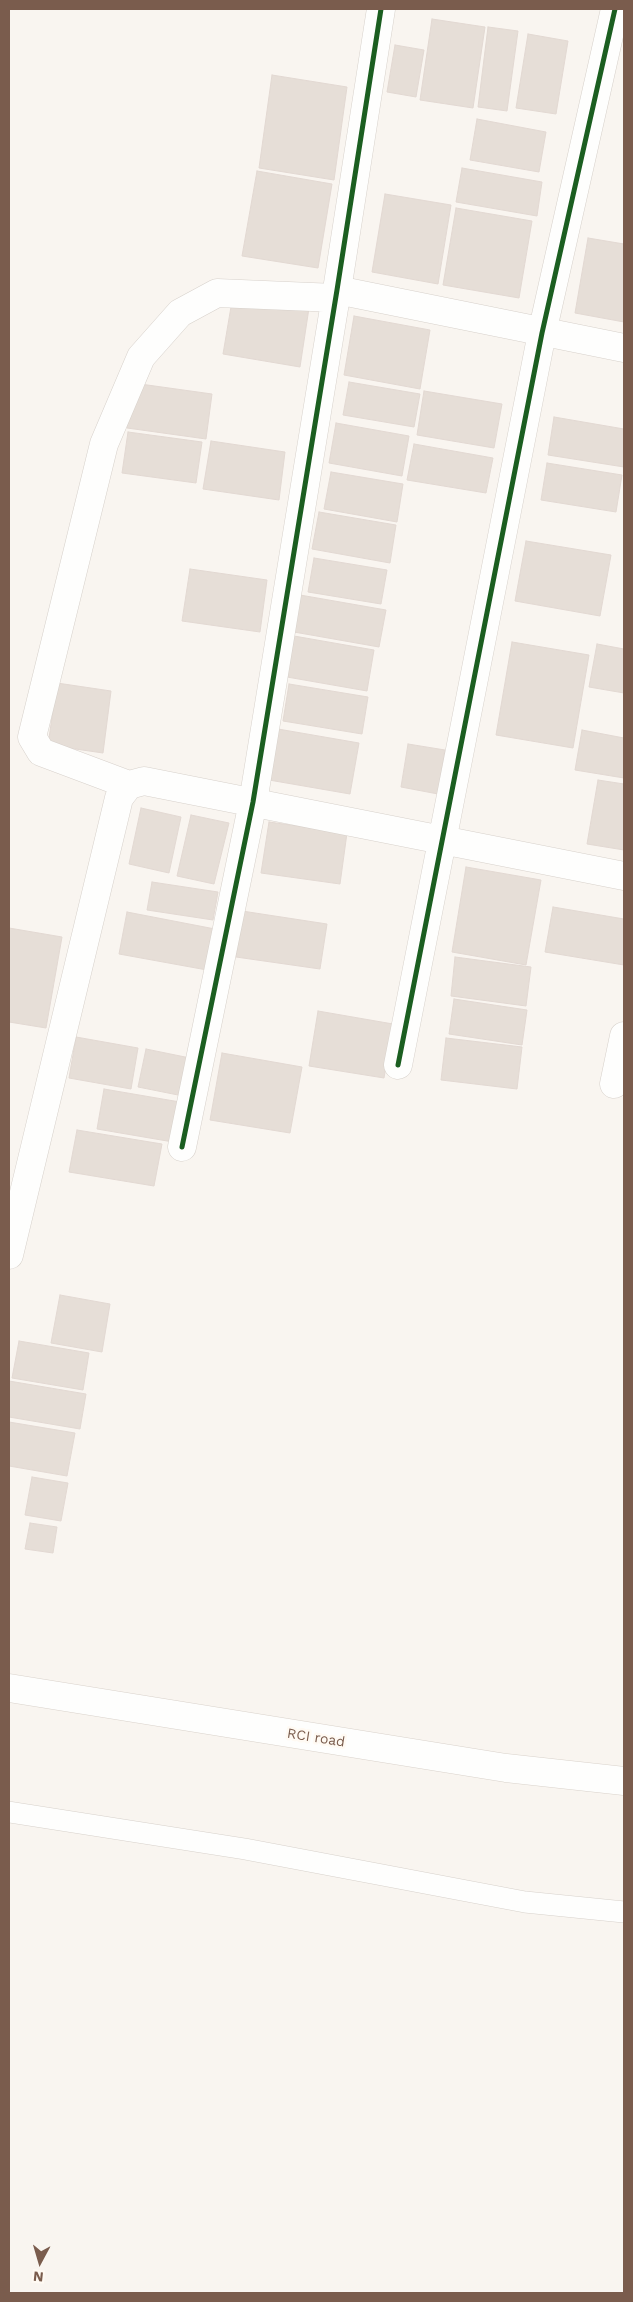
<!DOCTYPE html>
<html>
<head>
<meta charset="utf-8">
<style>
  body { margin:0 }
  #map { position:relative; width:633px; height:2302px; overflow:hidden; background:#f9f5f0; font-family:"Work Sans",sans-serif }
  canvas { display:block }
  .frame { position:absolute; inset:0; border:10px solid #7a5c4d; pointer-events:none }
  .north { position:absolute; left:15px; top:2237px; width:50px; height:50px; -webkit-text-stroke:4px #fffaf3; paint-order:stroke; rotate:186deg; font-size:14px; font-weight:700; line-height:20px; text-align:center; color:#7a5c4d }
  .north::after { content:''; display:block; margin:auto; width:18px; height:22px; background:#7a5c4d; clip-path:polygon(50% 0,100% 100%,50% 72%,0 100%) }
</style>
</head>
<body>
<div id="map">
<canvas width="633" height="2302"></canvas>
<div class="frame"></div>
<div class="north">N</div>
</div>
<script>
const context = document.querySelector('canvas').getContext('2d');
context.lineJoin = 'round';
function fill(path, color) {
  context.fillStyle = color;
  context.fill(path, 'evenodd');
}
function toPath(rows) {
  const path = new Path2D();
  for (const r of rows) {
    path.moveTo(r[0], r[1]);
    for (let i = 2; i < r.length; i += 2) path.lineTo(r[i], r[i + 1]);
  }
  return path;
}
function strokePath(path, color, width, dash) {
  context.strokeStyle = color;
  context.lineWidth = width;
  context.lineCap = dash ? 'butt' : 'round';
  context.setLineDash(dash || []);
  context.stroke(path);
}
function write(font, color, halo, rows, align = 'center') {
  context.font = font + ' "Work Sans",sans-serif';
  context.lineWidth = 5;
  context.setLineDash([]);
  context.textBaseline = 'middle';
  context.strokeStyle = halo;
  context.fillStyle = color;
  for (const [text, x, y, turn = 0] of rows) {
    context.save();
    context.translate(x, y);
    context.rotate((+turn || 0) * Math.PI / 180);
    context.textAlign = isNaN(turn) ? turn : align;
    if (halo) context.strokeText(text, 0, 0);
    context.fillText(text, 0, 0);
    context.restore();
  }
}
const building = toPath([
  [432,19,485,27,473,108,420,100,432,19],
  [488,27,518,31,507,111,478,107,488,27],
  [528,34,568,41,556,114,516,108,528,34],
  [395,45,424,50,416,97,387,92,395,45],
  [272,75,347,87,334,180,259,168,272,75],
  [477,119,546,132,539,172,470,160,477,119],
  [462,168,542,182,537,216,456,202,462,168],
  [257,171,332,184,318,268,242,256,257,171],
  [385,194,451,205,438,284,372,272,385,194],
  [456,208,532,221,519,298,443,285,456,208],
  [588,238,624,244,624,322,575,313,588,238],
  [233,295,309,308,300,367,223,354,233,295],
  [354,316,430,330,420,389,344,375,354,316],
  [349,382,420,394,414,427,343,415,349,382],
  [133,383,212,394,206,439,127,428,133,383],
  [424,391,502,404,494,448,417,435,424,391],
  [554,417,624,429,624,467,548,455,554,417],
  [336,423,409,436,402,476,329,463,336,423],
  [128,432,202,442,196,483,122,473,128,432],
  [211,441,285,452,279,500,203,489,211,441],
  [414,444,493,458,486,493,407,480,414,444],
  [547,463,622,475,616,512,541,500,547,463],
  [331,472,403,484,397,522,324,509,331,472],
  [319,512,396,525,390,563,312,549,319,512],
  [526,541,611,555,600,616,515,601,526,541],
  [314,558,387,570,381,604,308,592,314,558],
  [190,569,267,580,260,632,182,621,190,569],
  [300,595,386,610,379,647,294,632,300,595],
  [294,636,374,650,367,691,287,677,294,636],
  [512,642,589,655,573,748,496,735,512,642],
  [597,644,624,649,624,693,589,687,597,644],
  [57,683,111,691,103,753,48,745,57,683],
  [289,684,368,697,362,734,283,721,289,684],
  [278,729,359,743,350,794,269,780,278,729],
  [582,730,624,738,624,778,575,770,582,730],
  [408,744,445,750,438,794,401,787,408,744],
  [598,780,624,784,624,850,587,844,598,780],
  [141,808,181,817,169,873,129,864,141,808],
  [191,815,229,823,214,884,177,876,191,815],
  [269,822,347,833,340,884,261,873,269,822],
  [466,867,541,880,526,965,452,952,466,867],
  [152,882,218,892,213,920,147,910,152,882],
  [553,907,624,919,624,965,545,952,553,907],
  [242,911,327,924,320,969,236,957,242,911],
  [127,912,215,929,207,970,119,954,127,912],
  [9,928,62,937,46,1028,9,1022,9,928],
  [455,957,531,967,526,1006,451,996,455,957],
  [454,999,527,1010,522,1045,449,1034,454,999],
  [318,1011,393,1024,384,1078,309,1066,318,1011],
  [76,1037,138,1048,131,1089,69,1078,76,1037],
  [446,1038,522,1047,517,1089,441,1080,446,1038],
  [146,1049,190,1058,183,1096,138,1087,146,1049],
  [222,1053,302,1067,290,1133,210,1120,222,1053],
  [104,1089,180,1102,173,1142,97,1129,104,1089],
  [77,1130,162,1144,154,1186,69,1172,77,1130],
  [60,1295,110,1304,102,1352,51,1343,60,1295],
  [19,1341,89,1353,83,1390,12,1378,19,1341],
  [9,1381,86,1394,80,1429,9,1417,9,1381],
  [9,1422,75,1433,67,1476,9,1466,9,1422],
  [32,1477,68,1483,61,1521,25,1515,32,1477],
  [30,1523,57,1527,53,1553,25,1549,30,1523]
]);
fill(building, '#e6ded7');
strokePath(building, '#e2d8d2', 1);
const lane = toPath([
  [9,1812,245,1849,525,1902,624,1912]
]);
const street = toPath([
  [337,290,624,348],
  [129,785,41,752,32,737,104,444,141,357,180,313,217,293,336,298],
  [398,1065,542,333,615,9],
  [614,1084,624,1036],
  [182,1147,253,802,337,290,381,9],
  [9,1255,119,798,129,785,144,781,624,876]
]);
const secondary = toPath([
  [9,1688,506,1768,624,1781]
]);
strokePath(lane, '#d7d1cb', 22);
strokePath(street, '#d7d1cb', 29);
strokePath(secondary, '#d9d2cb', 29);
strokePath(lane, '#fefefd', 21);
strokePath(street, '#fefefd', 28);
strokePath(secondary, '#fefefd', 28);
strokePath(toPath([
  [398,1065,542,333,615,9],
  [182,1147,253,802,337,290,381,9]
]), '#1b5e20', 5);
write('14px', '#7a5c4d', '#fffaf3', [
  ["RCI road",316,1738,9]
]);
</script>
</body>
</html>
